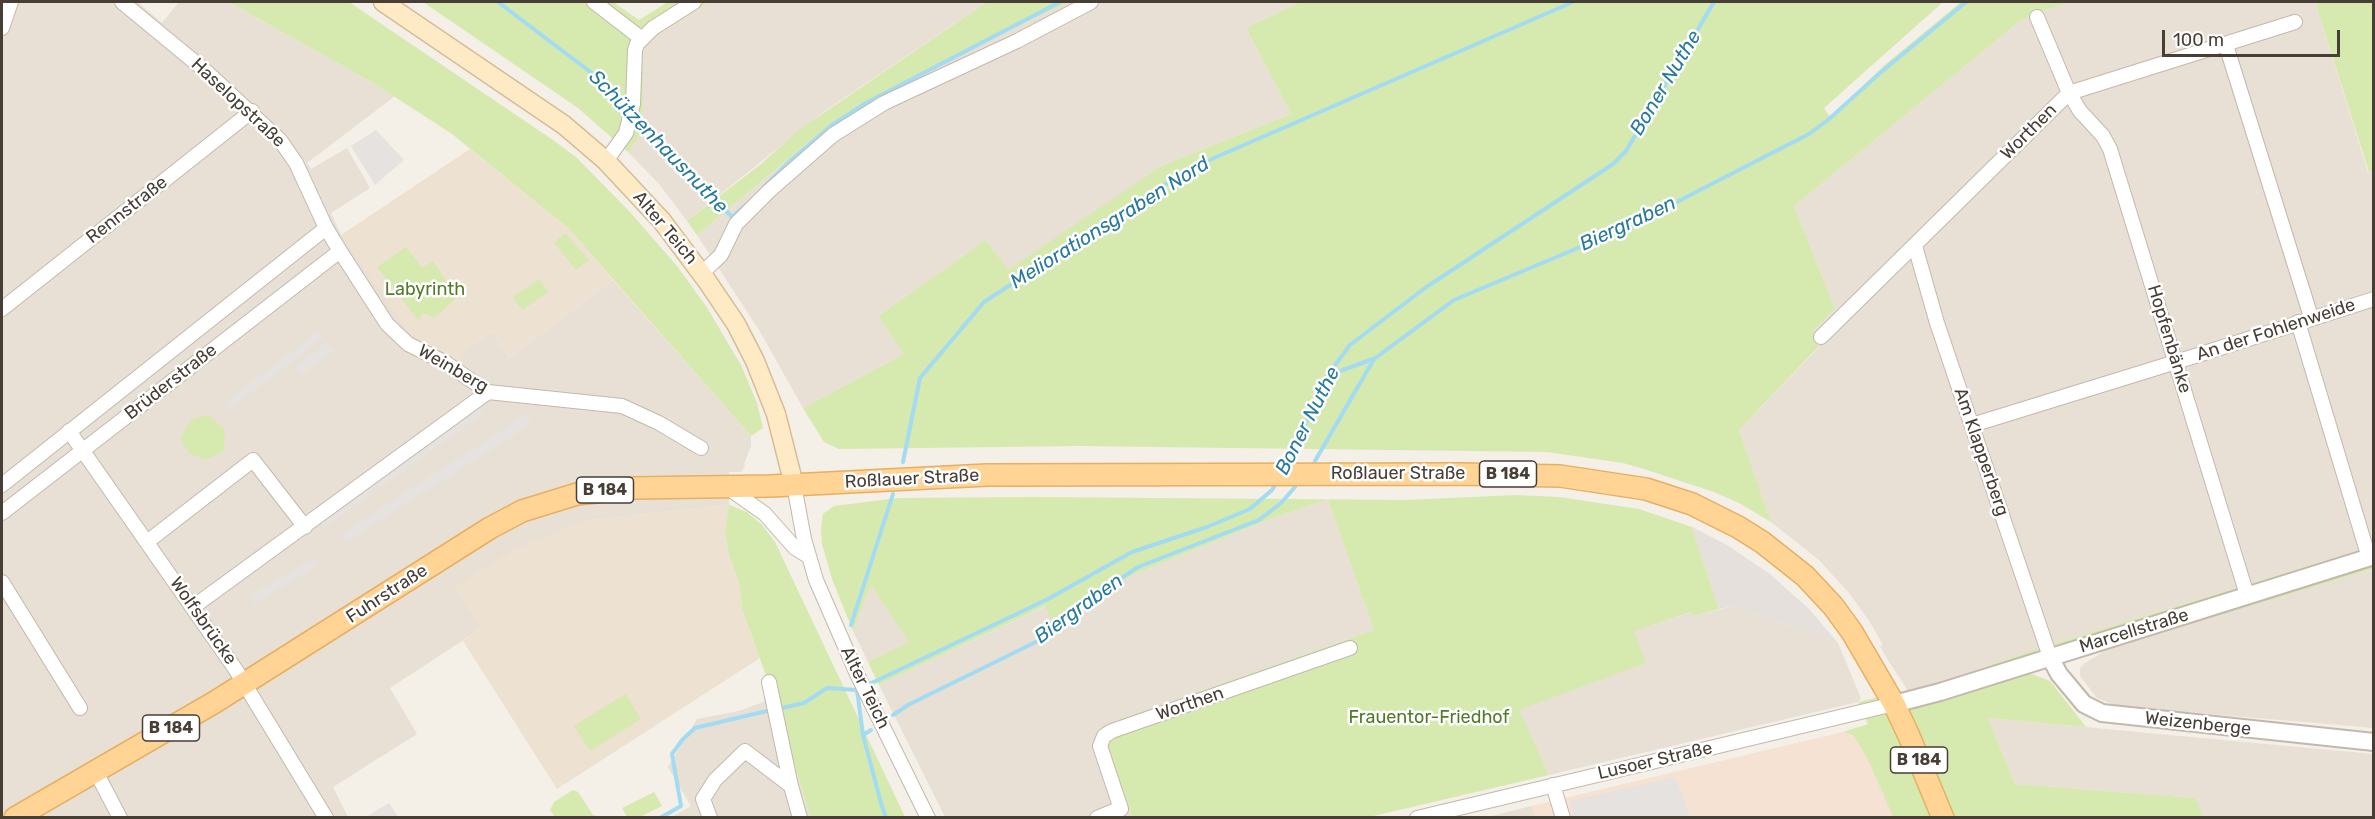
<!DOCTYPE html>
<html>
<head>
<meta charset="utf-8">
<style>
  body { margin:0 }
  #map { position:relative; width:2375px; height:819px; overflow:hidden; background:#f4efe7; font-family:Rubik,sans-serif }
  canvas { display:block }
  .frame { position:absolute; inset:0; border:3px solid #473e36; pointer-events:none }
  .scale { position:absolute; left:2162px; top:30px; width:178px; height:27px; box-sizing:border-box; border:3px solid #473e36; border-top:0; padding-left:8px; font-size:18px; line-height:21px; white-space:nowrap; color:#473e36; -webkit-text-stroke:4px #fff; paint-order:stroke }
</style>
</head>
<body>
<div id="map">
<canvas width="2375" height="819"></canvas>
<div class="frame"></div>
<div class="scale">100 m</div>
</div>
<script>
const context = document.querySelector('canvas').getContext('2d');
context.lineJoin = 'round';
function fill(path, color) {
  context.fillStyle = color;
  context.fill(path, 'evenodd');
}
function toPath(rows) {
  const path = new Path2D();
  for (const r of rows) {
    path.moveTo(r[0], r[1]);
    for (let i = 2; i < r.length; i += 2) path.lineTo(r[i], r[i + 1]);
  }
  return path;
}
function strokePath(path, color, width, dash) {
  context.strokeStyle = color;
  context.lineWidth = width;
  context.lineCap = dash ? 'butt' : 'round';
  context.setLineDash(dash || []);
  context.stroke(path);
}
function write(font, color, halo, rows, align = 'center') {
  context.font = font + ' Rubik,sans-serif';
  context.lineWidth = 5;
  context.setLineDash([]);
  context.textBaseline = 'middle';
  context.strokeStyle = halo;
  context.fillStyle = color;
  for (const [text, x, y, turn = 0] of rows) {
    context.save();
    context.translate(x, y);
    context.rotate((+turn || 0) * Math.PI / 180);
    context.textAlign = isNaN(turn) ? turn : align;
    if (halo) context.strokeText(text, 0, 0);
    context.fillText(text, 0, 0);
    context.restore();
  }
}
fill(toPath([
  [2,2,138,2,162,23,179,2,229,2,375,84,395,96,307,163,311,169,347,148,370,188,331,213,341,235,472,345,492,331,509,358,613,280,751,436,751,446,744,464,745,466,741,472,729,472,729,505,591,520,455,587,482,628,390,688,417,734,333,787,348,817,2,818],
  [710,2,987,2,822,113,687,221,659,184,628,152,637,140,643,124,643,48,661,33],
  [1069,2,1300,2,1246,28,1291,114,1161,166,1008,271,986,240,878,316,904,354,803,408,759,330,697,235,810,141,850,111,945,61],
  [2072,2,2315,2,2368,172,2373,171,2373,546,2033,650,1942,682,1908,691,1886,657,1880,646,1883,645,1870,622,1849,593,1819,560,1771,522,1739,430,1819,347,1814,330,1835,309,1794,206,2020,21,2042,11],
  [1328,500,1374,630,1102,726,1132,817,945,817,879,685,1046,606,1056,628,1090,594,1106,586,1275,517],
  [2373,569,2373,728,2117,706,2097,698,2080,676,2080,668,2085,663,2111,647],
  [871,585,910,642,868,662,853,631],
  [1733,606,1838,643,1861,698,1858,702,1549,775,1518,710,1645,663,1633,631,1692,612,1694,616],
  [774,698,810,817,672,817,691,806,668,767,697,719,739,711],
  [1988,718,2373,754,2373,817,2203,817,2194,798,2015,784],
  [1531,806,1536,817,1483,818]
]), '#e8e0d5');
fill(toPath([
  [1843,732,1853,735,1869,762,1893,817,1536,818,1531,806]
]), '#f6e2d2');
fill(toPath([
  [1692,527,1727,545,1770,574,1809,609,1838,643,1733,606,1719,609]
]), '#e6e0dc');
fill(toPath([
  [470,149,568,228,613,280,509,358,492,331,472,345,457,364,410,334,403,326,341,235],
  [729,505,725,532,729,555,739,582,742,608,760,658,557,789,463,641,482,628,455,587,513,550,569,526,591,520]
]), '#ede2d1');
fill(toPath([
  [229,2,349,2,553,140,577,158,629,211,677,266,706,306,741,365,757,403,763,428,751,436,568,228,452,134,375,84],
  [423,2,613,2,639,20,668,2,710,2,661,33,643,48,643,124,637,140,628,152,578,108],
  [987,2,1069,2,945,61,850,111,810,141,697,235,687,221,761,164,800,129],
  [1300,2,1943,2,1824,108,1830,117,1887,63,1961,2,2072,2,2042,11,2020,21,1794,206,1835,309,1814,330,1819,346,1739,430,1771,522,1739,503,1714,492,1644,469,1623,463,1547,452,1079,446,839,449,824,442,803,408,904,354,878,316,986,240,1008,270,1161,166,1291,114,1246,28],
  [2315,2,2373,2,2373,171,2369,172],
  [565,233,589,260,576,270,554,243],
  [406,247,422,268,433,261,457,297,434,318,423,313,418,320,377,267],
  [539,279,548,292,522,310,513,297],
  [208,415,225,430,224,451,205,460,189,453,180,438,192,419],
  [1516,495,1559,497,1639,509,1692,527,1719,609,1694,616,1691,612,1634,631,1646,663,1519,710,1549,775,1369,817,1132,817,1101,726,1374,630,1328,500,1275,517,1106,586,1090,594,1055,628,1045,606,879,685,868,662,909,642,871,585,853,631,832,579,822,544,821,529,823,514,834,506,898,498,1031,497,1406,500],
  [729,505,747,512,762,525,775,542,905,817,810,817,781,718,742,608,739,582,729,555,725,532],
  [2373,546,2373,569,2029,673,2050,681,2086,727,1988,718,2015,784,2195,798,2203,817,1893,817,1869,762,1853,735,1843,732,1868,724,1858,702,1942,682,2033,650],
  [625,694,641,719,590,751,574,726],
  [573,790,578,792,593,815,603,817,555,817,550,810,554,802],
  [654,792,662,806,640,817,627,817,622,808]
]), '#d6e9af');
fill(toPath([
  [376,130,404,160,375,185,351,146],
  [318,331,324,337,230,409,225,402],
  [327,342,334,351,301,376,295,367],
  [484,403,480,416,321,530,324,518],
  [525,415,532,424,346,542,341,534],
  [314,558,318,565,254,604,249,596],
  [1675,777,1690,817,1573,817,1570,801],
  [389,803,398,817,366,817]
]), '#e5e2df');
strokePath(toPath([
  [498,2,597,77,627,112],
  [633,121,672,154,732,217,746,205],
  [764,187,790,161,832,125,866,103,1060,2],
  [1329,375,1373,359],
  [1315,461,1374,359,1454,300,1628,227,1809,134,1828,120,1880,73,1966,2],
  [903,462,920,378,984,302,1191,168,1573,2],
  [1286,467,1327,376,1350,345,1425,288,1613,164,1626,151,1714,2],
  [851,625,893,494],
  [857,690,863,735,881,803,886,818],
  [778,709,804,703,827,688,857,690,1048,599,1132,552,1207,527,1250,509,1272,490,1277,481],
  [893,715,908,705,1050,635,1078,607,1138,567,1259,520,1281,503,1295,487],
  [863,735,871,730],
  [660,818,681,806,672,754,683,739,695,728,771,710]
]), '#a2dbf2', 4);
const minor = toPath([
  [122,2,208,73,280,140,296,163,326,228,340,251,387,324,408,344,446,363,488,392,622,406,659,423,701,448],
  [594,2,642,39],
  [2037,17,2069,93,2080,111,2103,136,2110,149,2247,595],
  [2,28,11,2],
  [2226,45,2311,317],
  [606,161,626,133,633,104,635,50,637,44,653,28,694,2],
  [1915,246,1937,323,2050,657],
  [702,273,721,255,736,224,769,191,833,135,884,103,1017,41,1091,2],
  [2,309,252,111],
  [2298,322,2369,558],
  [1821,337,2069,93,2295,22],
  [1972,425,2176,362,2374,299],
  [69,431,236,670,326,818],
  [2,485,326,228],
  [794,485,804,539,816,580,857,674,928,818],
  [727,487,765,514,795,548,808,556],
  [2,513,340,251],
  [147,542,253,460,305,527],
  [2,582,80,708],
  [193,607,488,392],
  [769,682,791,786,800,818],
  [96,772,120,818],
  [1553,785,1563,818],
  [710,818,703,799,715,780,745,751,791,786],
  [1097,818,1114,811],
  [1117,818,1114,811,1121,809,1100,746,1104,736,1112,731,1350,648],
  [1417,818,1894,704]
]);
const tertiary = toPath([
  [2050,657,2059,674,2084,704,2102,713,2374,742],
  [1894,704,1940,692,2374,556]
]);
const secondary = toPath([
  [383,2,564,125,606,161,662,221,707,281,736,324,755,361,776,414,794,485]
]);
const primary = toPath([
  [15,818,215,702,490,528,522,511,577,494,634,488,771,486,987,475,1460,474,1560,476,1646,489,1692,504,1738,527,1762,542,1805,576,1833,606,1852,632,1894,704,1909,736,1943,818]
]);
strokePath(minor, '#c3b8ac', 16);
strokePath(tertiary, '#c3b8ac', 20);
strokePath(secondary, '#d5bd96', 21);
strokePath(primary, '#e7af62', 24);
strokePath(minor, '#fff', 14);
strokePath(tertiary, '#fff', 16);
strokePath(secondary, '#ffeac6', 18);
strokePath(primary, '#ffd495', 21);
for (const [x, y, w] of [
  [1508,474,57],
  [605,490,57],
  [171,728,57],
  [1919,760,57]
]) {
  const box = new Path2D();
  box.roundRect(x - w / 2, y - 13, w, 26, 4.5);
  context.fillStyle = '#fff';
  context.fill(box);
  strokePath(box, '#473e36', 1.5);
}
write('bold 16px', '#473e36', null, [
  ["B 184",1508,474],
  ["B 184",605,490],
  ["B 184",171,728],
  ["B 184",1919,760]
]);
write('18px', '#473e36', '#fff', [
  ["Haselopstraße",238,103,43],
  ["Worthen",2029,132,-45],
  ["Rennstraße",127,210,-38],
  ["Alter Teich",665,228,50],
  ["An der Fohlenweide",2276,330,-18],
  ["Hopfenbänke",2169,339,73],
  ["Weinberg",453,369,30],
  ["Brüderstraße",171,382,-38],
  ["Am Klapperberg",1981,452,71],
  ["Roßlauer Straße",1398,474],
  ["Roßlauer Straße",912,479,-3],
  ["Fuhrstraße",387,594,-33],
  ["Wolfsbrücke",203,621,55],
  ["Marcellstraße",2134,631,-17],
  ["Alter Teich",865,688,64],
  ["Worthen",1190,704,-19],
  ["Weizenberge",2198,724,6],
  ["Lusoer Straße",1655,761,-13]
]);
write('18px', '#517b27', '#fff', [
  ["Labyrinth",425,290],
  ["Frauentor-Friedhof",1429,718]
]);
write('italic 20px', '#277a9e', '#fff', [
  ["Boner Nuthe",1666,83,-59],
  ["Schützenhausnuthe",658,142,46],
  ["Meliorationsgraben Nord",1110,223,-32],
  ["Biergraben",1628,224,-25],
  ["Boner Nuthe",1308,421,-63],
  ["Biergraben",1079,609,-36]
]);
</script>
</body>
</html>
